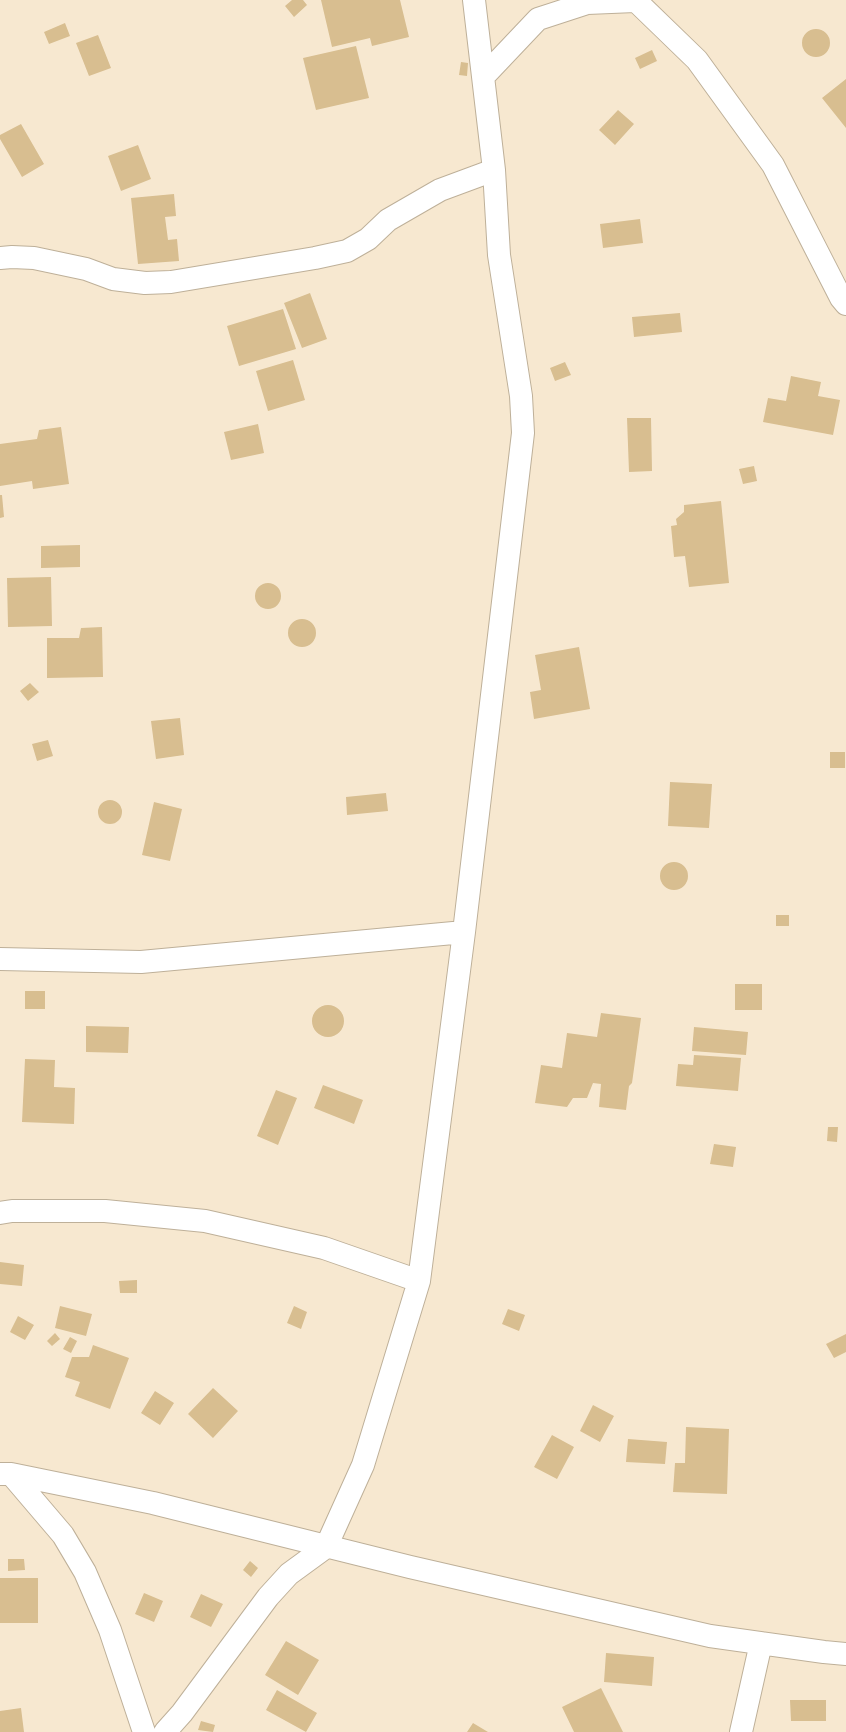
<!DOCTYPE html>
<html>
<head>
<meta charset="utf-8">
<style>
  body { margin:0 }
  canvas { display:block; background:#f7e8d0 }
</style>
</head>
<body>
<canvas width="846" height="1732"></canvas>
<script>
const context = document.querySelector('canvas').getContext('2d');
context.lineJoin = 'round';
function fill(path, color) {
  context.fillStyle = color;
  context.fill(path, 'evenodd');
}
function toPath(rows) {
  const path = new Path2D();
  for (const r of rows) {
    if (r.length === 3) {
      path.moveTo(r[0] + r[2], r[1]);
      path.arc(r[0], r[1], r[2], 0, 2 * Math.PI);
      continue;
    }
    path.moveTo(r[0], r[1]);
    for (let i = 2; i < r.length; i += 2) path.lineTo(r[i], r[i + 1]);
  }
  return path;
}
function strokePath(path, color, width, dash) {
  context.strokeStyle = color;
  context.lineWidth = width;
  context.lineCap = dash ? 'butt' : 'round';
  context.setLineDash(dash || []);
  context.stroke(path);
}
fill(toPath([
  [292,0,303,0,307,5,294,17,285,6],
  [321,0,400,0,409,37,372,46,370,38,332,47],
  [65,23,70,36,49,44,44,32],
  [816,43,14],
  [98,35,111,68,89,76,76,43],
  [356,46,369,98,316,110,303,58],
  [652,50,657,61,640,69,635,58],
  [461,62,468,63,467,76,459,75],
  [846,79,846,128,822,98],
  [618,110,634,124,615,145,599,130],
  [21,124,44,164,22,177,0,139,0,135],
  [138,145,151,179,121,191,108,156],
  [174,194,176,216,165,217,168,240,177,239,179,261,138,264,131,198],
  [640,219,643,243,603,248,600,224],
  [310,293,327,339,302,348,284,303],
  [283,309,296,349,239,366,227,326],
  [680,313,682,332,634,337,632,317],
  [293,360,305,400,268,411,256,371],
  [565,362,571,375,555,381,550,368],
  [791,376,821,382,818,396,840,400,833,435,763,422,768,398,786,401],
  [627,418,651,418,652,471,629,472],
  [258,424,264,453,231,460,224,432],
  [61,427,69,484,33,489,32,481,0,486,0,444,37,439,39,430],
  [754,466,757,481,743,484,739,469],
  [0,495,2,495,4,517,0,518],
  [721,501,729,583,689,587,685,556,674,557,671,526,677,525,676,519,684,512,684,505],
  [80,545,80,567,41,568,41,546],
  [51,577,52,626,8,627,7,578],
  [268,596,13],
  [302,633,14],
  [102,627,103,677,47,678,47,638,79,638,81,628],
  [579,647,590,709,534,719,530,692,541,690,535,655],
  [30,683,39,692,28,701,20,691],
  [180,718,184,755,156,759,151,721],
  [48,740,53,756,37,761,32,744],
  [830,752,845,752,845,768,830,768],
  [670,782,712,784,709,828,668,826],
  [386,793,388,811,347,815,346,797],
  [110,812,12],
  [154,802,182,809,170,861,142,855],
  [674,876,14],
  [776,915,789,915,789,926,776,926],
  [735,984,762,984,762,1010,735,1010],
  [25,991,45,991,45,1009,25,1009],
  [328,1021,16],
  [601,1013,641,1018,632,1083,629,1086,626,1110,599,1107,601,1084,593,1083,587,1098,573,1098,567,1107,535,1103,541,1065,562,1068,567,1033,597,1037],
  [86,1026,129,1027,128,1053,86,1052],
  [694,1027,748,1032,746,1055,692,1051],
  [694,1055,741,1058,738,1091,676,1086,678,1064,693,1065],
  [25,1059,55,1060,54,1087,75,1088,74,1124,22,1122],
  [323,1085,363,1100,354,1124,314,1108],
  [276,1090,297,1098,278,1145,257,1136],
  [828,1127,838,1127,837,1142,827,1141],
  [714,1144,736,1147,733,1167,710,1164],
  [0,1262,24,1265,22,1286,0,1284],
  [137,1280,137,1293,120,1293,119,1281],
  [60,1306,92,1314,86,1336,55,1328],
  [294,1306,307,1312,301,1329,287,1323],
  [508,1309,525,1315,519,1331,502,1324],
  [18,1316,34,1325,25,1340,10,1332],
  [55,1333,60,1339,52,1346,47,1341],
  [846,1334,846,1352,834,1358,826,1344],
  [70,1337,77,1341,71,1353,63,1349],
  [93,1345,129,1358,110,1409,75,1396,80,1382,65,1377,72,1357,89,1357],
  [213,1388,238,1411,213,1438,188,1414],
  [155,1391,174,1403,160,1425,141,1413],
  [593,1405,614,1416,600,1442,580,1431],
  [686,1427,729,1429,727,1494,673,1492,675,1463,685,1463],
  [552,1435,574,1447,557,1479,534,1467],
  [628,1439,667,1442,665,1464,626,1462],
  [8,1559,24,1559,25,1570,8,1571],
  [250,1561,258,1568,251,1577,243,1570],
  [0,1578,38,1578,38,1623,0,1623],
  [144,1593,163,1601,154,1622,135,1614],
  [201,1594,223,1604,211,1627,190,1617],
  [286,1641,319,1660,298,1695,265,1675],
  [606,1653,654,1657,652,1686,604,1682],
  [601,1688,623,1732,574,1732,562,1707],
  [277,1690,317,1713,306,1732,266,1710],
  [790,1700,826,1700,826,1721,791,1721],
  [21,1708,24,1732,0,1732,0,1711],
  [201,1721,215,1725,213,1732,198,1730],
  [473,1723,488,1732,467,1732]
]), '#d8be90');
const street = toPath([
  [635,0,697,60,773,165,841,298,846,304],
  [484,76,538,19,587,3,635,1],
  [0,258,12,257,34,258,86,269,113,279,145,283,171,282,315,258,347,251,368,239,388,220,440,190,494,170],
  [0,959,141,962,464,932],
  [0,1213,12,1211,105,1211,205,1221,324,1248,419,1281],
  [0,1474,11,1474,153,1503,410,1567,710,1636,824,1652,846,1654],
  [11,1474,63,1535,85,1572,110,1630,144,1732],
  [165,1732,182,1713,268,1597,289,1574,326,1547,363,1465,419,1281,464,932,523,433,521,396,499,255,494,170,474,0],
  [741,1732,761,1643]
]);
strokePath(street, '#beb099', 24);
strokePath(street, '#fff', 22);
</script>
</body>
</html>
